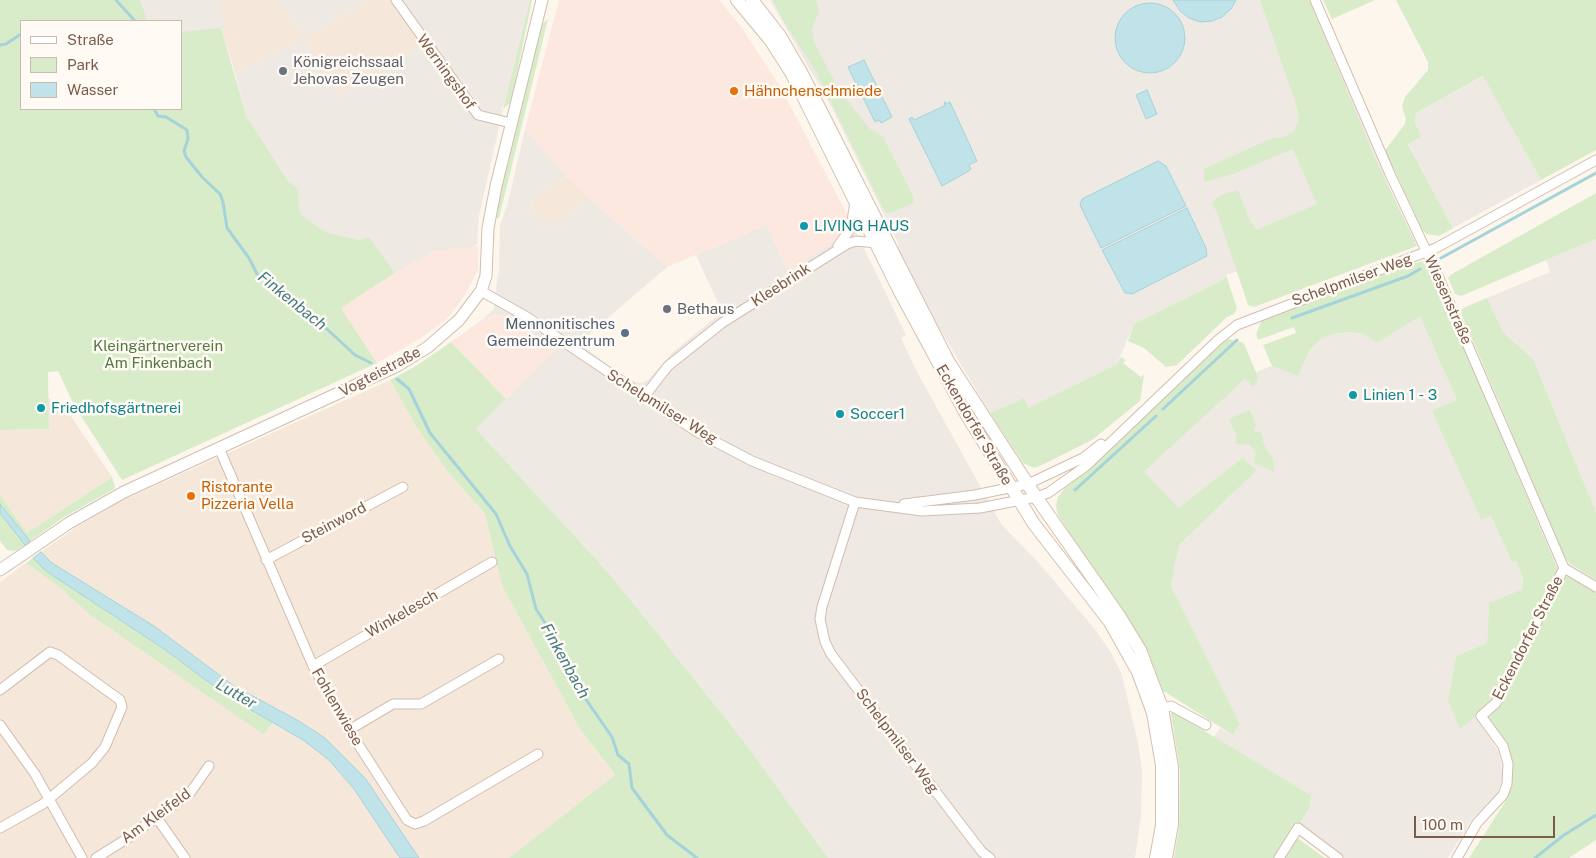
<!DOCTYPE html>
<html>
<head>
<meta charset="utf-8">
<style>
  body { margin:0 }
  #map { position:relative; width:1596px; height:858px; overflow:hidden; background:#fdf6ec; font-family:"Public Sans",sans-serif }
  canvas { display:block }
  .legend { position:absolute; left:20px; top:20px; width:162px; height:90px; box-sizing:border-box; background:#fffaf3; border:1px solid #cabbb1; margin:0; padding:6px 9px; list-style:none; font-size:15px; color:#7a5c4d }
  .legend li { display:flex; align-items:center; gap:10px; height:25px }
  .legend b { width:25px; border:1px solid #cabbb1 }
  .scale { position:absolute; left:1414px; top:816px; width:141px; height:22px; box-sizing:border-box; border:2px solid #7a5c4d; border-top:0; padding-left:6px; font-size:15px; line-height:18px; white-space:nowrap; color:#7a5c4d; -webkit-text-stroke:4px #fffaf3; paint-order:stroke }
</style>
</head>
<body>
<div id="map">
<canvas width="1596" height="858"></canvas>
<ul class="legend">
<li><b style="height:6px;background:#fff"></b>Straße</li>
<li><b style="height:14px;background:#d8ecc9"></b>Park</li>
<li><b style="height:14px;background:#bfe3e8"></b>Wasser</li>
</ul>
<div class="scale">100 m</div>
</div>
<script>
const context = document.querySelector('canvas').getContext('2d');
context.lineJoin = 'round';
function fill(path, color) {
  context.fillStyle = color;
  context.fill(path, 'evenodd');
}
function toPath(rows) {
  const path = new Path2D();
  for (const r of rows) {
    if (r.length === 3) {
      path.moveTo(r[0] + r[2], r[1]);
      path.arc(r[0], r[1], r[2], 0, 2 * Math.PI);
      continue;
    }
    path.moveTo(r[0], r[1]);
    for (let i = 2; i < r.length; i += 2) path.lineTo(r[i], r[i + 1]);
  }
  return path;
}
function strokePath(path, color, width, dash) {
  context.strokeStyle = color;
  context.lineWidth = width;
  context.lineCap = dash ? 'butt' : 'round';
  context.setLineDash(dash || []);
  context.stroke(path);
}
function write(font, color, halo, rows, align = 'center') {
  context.font = font + ' "Public Sans",sans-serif';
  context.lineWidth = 5;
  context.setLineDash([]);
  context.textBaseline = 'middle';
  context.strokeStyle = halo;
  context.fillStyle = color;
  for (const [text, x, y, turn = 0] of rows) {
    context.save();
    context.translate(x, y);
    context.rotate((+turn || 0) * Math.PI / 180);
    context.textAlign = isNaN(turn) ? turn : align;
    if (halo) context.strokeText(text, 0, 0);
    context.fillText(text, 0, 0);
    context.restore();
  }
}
fill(toPath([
  [228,0,278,0,303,35,326,26,368,0,389,0,421,46,340,96,303,39,235,73,221,28,225,31,219,7],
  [566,177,589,198,556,224,529,215,535,196],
  [390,380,417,428,448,472,485,514,502,586,580,729,615,776,509,858,419,858,311,728,234,686,154,626,52,563,41,552,77,527,121,501],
  [48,398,64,406,112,477,27,533,0,495,0,430,49,429],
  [26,563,62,589,94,618,263,733,274,722,303,740,329,760,354,789,400,858,0,858,0,582]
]), '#f5e8da');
fill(toPath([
  [559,0,719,0,742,28,781,88,854,228,788,272,767,225,667,267,560,172,525,129],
  [478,246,478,270,465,295,447,319,421,338,377,363,341,308,395,273,434,251],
  [500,314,557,349,506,399,451,342,482,320]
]), '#fde8e0');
fill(toPath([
  [140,0,228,0,219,7,226,29,181,32,181,21,148,21],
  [278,0,368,0,326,26,303,35],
  [389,0,530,0,504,104,500,110,503,109,479,216,477,244,473,247,434,251,395,273,369,237,360,240,324,232,302,215,299,208,298,190,288,181,246,115,235,73,303,39,340,96,421,46],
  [770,0,1309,0,1393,196,1249,267,1226,275,1223,280,1134,324,1117,364,1028,408,1024,398,990,413,937,324,897,246,899,245,832,108],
  [1484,76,1541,180,1453,228,1408,143,1422,136,1415,123,1416,113],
  [525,129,566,177,535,196,529,215,556,224,589,198,667,267,579,343,628,380,636,382,642,383,648,380,673,352,722,312,696,255,767,225,788,272,854,228,906,335,901,338,916,370,1001,524,1036,560,1094,628,1112,654,1122,675,1138,743,1142,771,1141,816,1135,858,828,858,743,740,646,619,606,570,476,429,557,349,503,315,495,315,482,320,494,309,498,273,499,274,500,225,508,203],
  [1596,239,1596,512,1533,359,1504,333,1487,298,1550,272,1546,260],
  [1420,315,1457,400,1433,411,1481,520,1491,516,1512,562,1516,560,1523,577,1522,589,1489,603,1487,643,1456,656,1448,701,1460,728,1475,716,1499,752,1503,776,1497,794,1472,819,1448,858,1344,858,1298,824,1310,807,1311,795,1214,737,1220,728,1233,735,1240,724,1171,586,1179,545,1257,470,1242,458,1179,509,1144,472,1245,379,1253,387,1258,377,1256,372,1272,366,1298,376,1310,349,1320,340,1333,334,1349,332,1364,334,1377,343]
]), '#efe9e4');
fill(toPath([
  [0,0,140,0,148,21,21,21,21,109,181,109,181,32,221,28,246,115,288,181,298,189,299,208,302,215,325,232,360,240,369,237,395,273,341,308,377,363,122,480,74,405,58,371,48,372,49,429,0,430],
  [530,0,532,0,512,97,510,103,503,109],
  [773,0,816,0,819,11,812,29,814,42,839,90,869,128,883,137,913,196,914,203,890,213,885,212,815,70,781,17],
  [1260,0,1309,0,1376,160,1417,246,1254,307,1248,305,1217,212,1212,204,1213,201,1221,195,1238,190,1250,221,1257,230,1317,204,1293,149,1233,174,1204,182,1204,169,1270,139,1284,137,1294,131,1299,120,1298,110],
  [1323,0,1375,0,1332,19],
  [1396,0,1596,0,1596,150,1541,180,1483,76,1416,113,1415,123,1422,136,1408,144,1453,228,1439,236,1427,234,1422,230,1386,152,1386,149,1405,124,1406,119,1402,106,1405,97,1428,70,1428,62],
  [548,19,499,218,494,218,539,27],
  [1596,193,1596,239,1461,296,1455,294,1448,278,1452,274],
  [1427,261,1558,570,1490,704,1460,729,1448,701,1456,656,1487,643,1489,603,1522,589,1523,577,1516,561,1512,562,1491,516,1481,520,1432,411,1457,400,1420,316,1377,343,1364,334,1349,332,1333,334,1320,340,1310,349,1298,376,1272,366,1263,345,1296,333,1294,327,1258,340,1256,334,1262,320,1414,263],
  [1226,275,1237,308,1234,314,1227,317,1177,365,1166,367,1144,348,1128,341,1134,324,1223,280],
  [1487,298,1504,333,1533,359,1596,512,1596,580,1570,564,1564,556,1461,313,1463,308],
  [1228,339,1242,342,1245,346,1258,377,1257,382,1253,387,1245,379,1144,472,1179,508,1242,458,1257,470,1179,545,1171,586,1240,724,1233,735,1162,690,1148,654,1058,515,1056,506,1058,497,1065,488,1092,466,1221,342],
  [451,342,506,399,476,429,606,570,646,619,743,740,828,858,509,858,615,775,580,729,502,586,485,514,448,472,417,428,390,380,416,366],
  [1121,357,1126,360,1123,363,1141,377,1144,375,1140,401,1092,440,1042,465,1034,468,1023,463,990,413,1024,398,1028,408,1117,364],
  [1250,410,1257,426,1254,427,1255,432,1261,432,1264,445,1273,459,1274,472,1254,463,1256,453,1250,445,1235,444,1237,436,1229,420,1233,417],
  [112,477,115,486,114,489,64,517,30,541,0,504,0,495,27,533],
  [0,513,25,545,16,551,7,550,0,541],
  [33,558,46,571,167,651,227,696,274,722,263,734,90,615,62,589,26,563],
  [1571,576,1596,591,1596,840,1569,858,1469,858,1505,802,1511,788,1513,771,1510,753,1487,717,1500,705,1564,577],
  [1173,712,1311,795,1310,807,1277,858,1174,858,1179,827,1180,771,1171,714],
  [1296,837,1325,858,1282,858]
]), '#d8ecc9');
const water = toPath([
  [1173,0,1236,0,1231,9,1222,17,1212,21,1200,22,1189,18,1180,11,1173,0],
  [1150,38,35],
  [864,60,892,117,881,123,879,120,875,122,848,67,864,60],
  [1147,90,1157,114,1146,119,1136,95,1147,90],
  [945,102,946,104,950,102,977,161,969,165,971,169,967,172,942,186,909,119,912,117,914,120,944,106,945,102],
  [1158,161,1166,166,1186,206,1101,248,1080,205,1082,199,1158,161],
  [1187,208,1206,248,1207,256,1132,294,1125,293,1102,250,1187,208],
  [0,504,30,541,25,545,0,513,0,504],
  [41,552,52,563,154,626,234,686,299,721,325,738,365,778,419,858,400,858,354,789,329,760,303,740,227,696,167,651,46,571,33,558,41,552]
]);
fill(water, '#bfe3e8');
strokePath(water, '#a5d3da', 1);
strokePath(toPath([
  [116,0,135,21],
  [0,45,6,44,21,34],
  [154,109,158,116,166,117,187,130,188,139,184,151,186,157,202,177,220,194,223,202,227,228,249,258,257,274,300,304,355,355,371,363],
  [1441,258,1596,173],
  [1292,318,1408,276,1420,269],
  [397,379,409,389,430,433,496,514,510,546,527,574,536,609,562,649,580,691,612,737,618,755,629,764,632,788,667,835,697,858],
  [1163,409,1237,340],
  [1075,490,1156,416],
  [1535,858,1564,835,1596,815]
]), '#a5d3da', 3);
const minor = toPath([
  [396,0,478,115,511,123],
  [1315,0,1390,174,1438,276,1564,568,1596,587],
  [838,246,851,228,855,201],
  [481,291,527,317,697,432,752,461,855,502,922,511,980,508,1036,497,1048,493,1086,466,1218,340,1237,325,1436,248,1596,160],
  [644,397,668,366,722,323,847,244,856,241,876,243],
  [219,448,313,666,349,730,407,820,415,824,424,821,538,754],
  [855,502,822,607,820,619,825,642,831,654,962,826,982,852,990,858],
  [904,504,975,495,1028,484,1083,458,1101,444],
  [266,560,403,487],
  [313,666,492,562],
  [0,690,50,652,58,655,120,700,122,707,105,747,92,763,43,804,0,828],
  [1162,708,1171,706,1206,725],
  [0,725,35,774,82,858],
  [349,730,393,704,421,704,499,659],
  [157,818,185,858],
  [96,858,128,838,190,793,209,766],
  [1279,858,1298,828,1338,858],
  [1457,858,1477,823,1503,795,1507,784,1508,764,1503,746,1481,716,1496,703,1564,568]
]);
const tertiary = toPath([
  [0,570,69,523,124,492,397,366,428,347,459,320,481,291,486,276,488,228,496,186,542,0]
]);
const secondary = toPath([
  [737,0,771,41,792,74,900,292,965,412,1034,524,1110,622,1138,672,1153,713,1162,765,1162,825,1156,858],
  [752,0,780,36,801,72,948,361,1036,497,1120,617,1140,650,1162,708,1172,767,1172,824,1166,858]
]);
strokePath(minor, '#d1beb0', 11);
strokePath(tertiary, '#d1beb0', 13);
strokePath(secondary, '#d6c0b0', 14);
strokePath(minor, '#fff', 9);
strokePath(tertiary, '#fff', 11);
strokePath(secondary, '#fff', 12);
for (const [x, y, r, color] of [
  [283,71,5,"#6b7280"],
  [734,91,5,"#e8710a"],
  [804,226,5,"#0f9aa8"],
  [667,309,5,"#6b7280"],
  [625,333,5,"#5c6f8a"],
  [1353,395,5,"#0f9aa8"],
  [41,408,5,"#0f9aa8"],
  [840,414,5,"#0f9aa8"],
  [191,496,5,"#e8710a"]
]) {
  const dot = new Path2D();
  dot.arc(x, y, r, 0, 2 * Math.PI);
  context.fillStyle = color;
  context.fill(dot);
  strokePath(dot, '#fffaf3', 2);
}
write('15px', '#5b616d', '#fffaf3', [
  ["Königreichssaal",293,62],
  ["Jehovas Zeugen",293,79],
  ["Bethaus",677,309]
], 'left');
write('15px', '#7a5c4d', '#fffaf3', [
  ["Werningshof",446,72,54],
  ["Schelpmilser Weg",1352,280,-20],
  ["Kleebrink",781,285,-33],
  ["Wiesenstraße",1448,300,66],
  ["Vogteistraße",380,372,-28],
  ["Schelpmilser Weg",662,407,32],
  ["Eckendorfer Straße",974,425,60],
  ["Steinword",334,523,-28],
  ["Winkelesch",402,614,-30],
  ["Eckendorfer Straße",1528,638,-63],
  ["Fohlenwiese",337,707,60],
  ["Schelpmilser Weg",897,741,53],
  ["Am Kleifeld",156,816,-36]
]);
write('15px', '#c56008', '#fffaf3', [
  ["Hähnchenschmiede",744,91],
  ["Ristorante",201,487],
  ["Pizzeria Vella",201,504]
], 'left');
write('15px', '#0d838f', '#fffaf3', [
  ["LIVING HAUS",814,226],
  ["Linien 1 - 3",1363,395],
  ["Friedhofsgärtnerei",51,408],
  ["Soccer1",850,414]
], 'left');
write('15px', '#4e5e75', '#fffaf3', [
  ["Mennonitisches",615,324],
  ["Gemeindezentrum",615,341]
], 'right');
write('15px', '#537a41', '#fffaf3', [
  ["Kleingärtnerverein",158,346],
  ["Am Finkenbach",158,363]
]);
write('italic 16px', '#437c86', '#fffaf3', [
  ["Finkenbach",292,301,39],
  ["Finkenbach",565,661,61],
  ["Lutter",236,694,30]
]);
</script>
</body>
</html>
